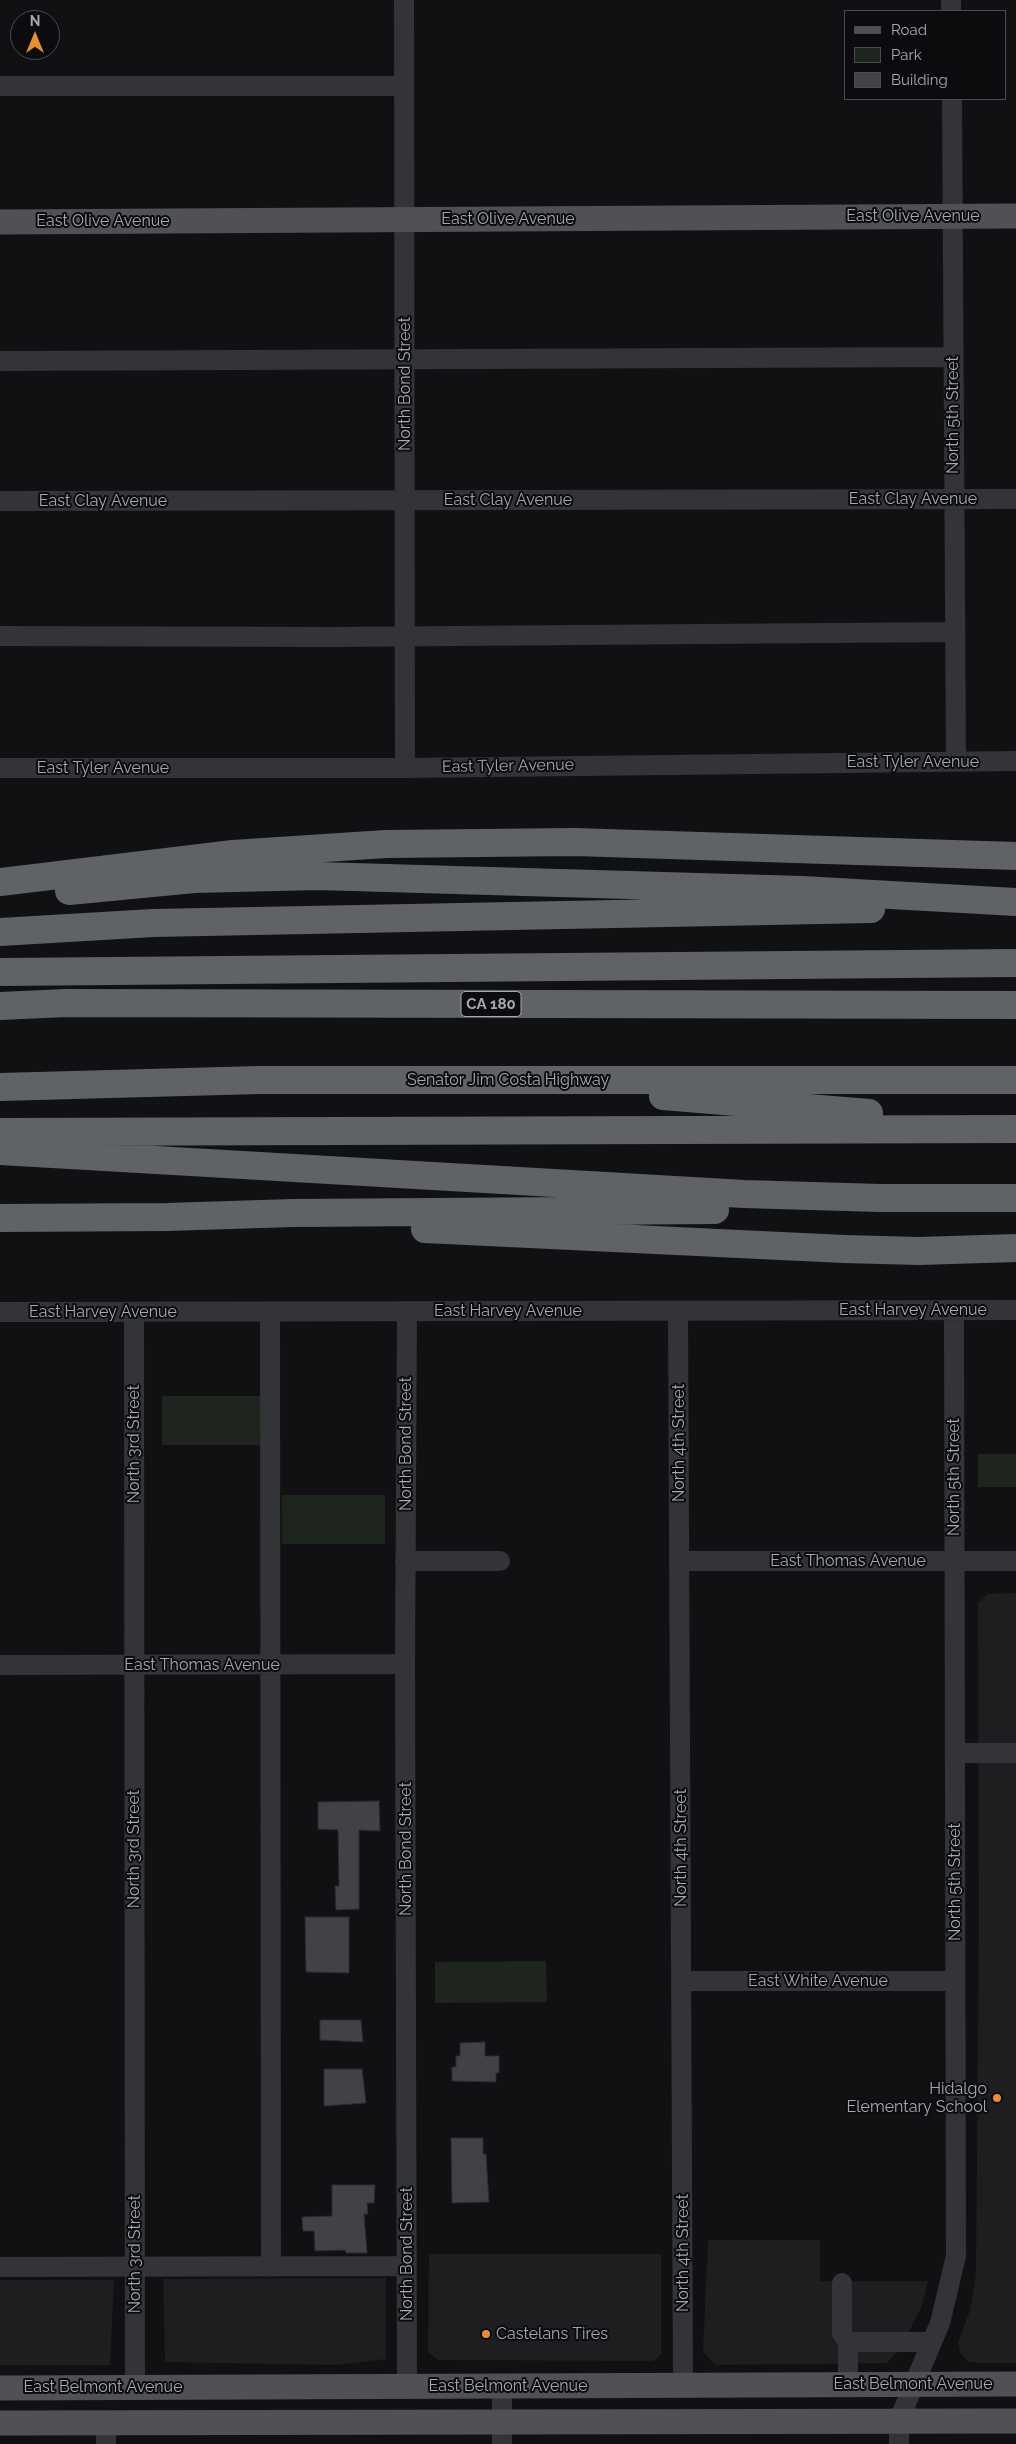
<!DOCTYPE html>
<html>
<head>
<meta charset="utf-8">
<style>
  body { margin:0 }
  #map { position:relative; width:1016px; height:2444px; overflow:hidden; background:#111113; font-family:Raleway,sans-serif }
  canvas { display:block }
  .legend { position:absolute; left:844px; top:10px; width:162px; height:90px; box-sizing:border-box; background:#0c0c0e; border:1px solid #484b50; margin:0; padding:6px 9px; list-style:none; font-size:15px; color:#a3aab3 }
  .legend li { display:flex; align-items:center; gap:10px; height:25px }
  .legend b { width:25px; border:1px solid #484b50 }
  .north { position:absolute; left:10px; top:10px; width:50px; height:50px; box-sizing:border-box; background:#0c0c0e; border:1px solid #484b50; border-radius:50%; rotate:0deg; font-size:14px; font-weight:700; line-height:20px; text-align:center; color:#a3aab3 }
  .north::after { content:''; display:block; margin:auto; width:18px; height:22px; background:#e88f33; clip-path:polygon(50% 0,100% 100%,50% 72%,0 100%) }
</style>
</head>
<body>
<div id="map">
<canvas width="1016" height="2444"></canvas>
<ul class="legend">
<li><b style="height:6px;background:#4f5156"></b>Road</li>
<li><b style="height:14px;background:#1e251e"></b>Park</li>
<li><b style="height:14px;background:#404246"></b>Building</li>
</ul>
<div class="north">N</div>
</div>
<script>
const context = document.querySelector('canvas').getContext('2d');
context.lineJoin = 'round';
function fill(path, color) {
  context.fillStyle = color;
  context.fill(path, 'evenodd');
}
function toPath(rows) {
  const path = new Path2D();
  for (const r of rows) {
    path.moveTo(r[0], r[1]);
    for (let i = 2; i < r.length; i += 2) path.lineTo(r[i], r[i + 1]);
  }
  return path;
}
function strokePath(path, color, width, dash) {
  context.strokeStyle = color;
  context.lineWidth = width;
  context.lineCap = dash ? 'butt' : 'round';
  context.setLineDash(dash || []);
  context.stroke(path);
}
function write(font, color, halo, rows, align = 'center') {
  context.font = font + ' Raleway,sans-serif';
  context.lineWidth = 4;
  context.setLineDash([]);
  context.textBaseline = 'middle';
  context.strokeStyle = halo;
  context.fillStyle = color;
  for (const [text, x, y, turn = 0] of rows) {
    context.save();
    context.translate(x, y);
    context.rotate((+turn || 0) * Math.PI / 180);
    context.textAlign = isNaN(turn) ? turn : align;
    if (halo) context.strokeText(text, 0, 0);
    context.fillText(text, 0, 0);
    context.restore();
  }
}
fill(toPath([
  [1016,1593,1016,2363,980,2363,969,2362,960,2353,958,2342,970,2310,976,2274,979,1923,978,1603,988,1594],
  [708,2240,820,2240,820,2281,928,2281,921,2308,900,2349,887,2363,716,2365,703,2352],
  [429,2254,661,2254,661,2354,653,2361,438,2360,428,2352],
  [386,2278,386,2359,337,2365,165,2362,163,2279],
  [0,2280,114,2280,110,2365,0,2365]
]), '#1d1e20');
fill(toPath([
  [162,1396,265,1396,265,1445,162,1445],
  [978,1454,1016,1454,1016,1487,978,1487],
  [282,1495,385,1495,385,1544,282,1544],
  [546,1961,547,2002,435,2003,435,1962]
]), '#1e251e');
const building = toPath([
  [379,1801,380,1831,359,1830,359,1909,336,1910,335,1886,339,1886,338,1830,318,1829,318,1802,379,1801],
  [305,1917,349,1917,349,1973,306,1972,305,1917],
  [320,2020,361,2020,363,2042,320,2040,320,2020],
  [485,2042,485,2056,499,2056,499,2073,496,2073,496,2082,452,2081,452,2067,456,2067,456,2056,460,2056,460,2043,485,2042],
  [324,2069,362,2069,366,2103,324,2106,324,2069],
  [451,2138,483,2138,483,2154,486,2154,489,2202,452,2203,451,2138],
  [332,2185,375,2185,374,2203,367,2203,368,2214,364,2214,367,2253,346,2253,345,2250,315,2251,314,2231,303,2231,302,2217,332,2216,332,2185]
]);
fill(building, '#404246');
strokePath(building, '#2b2c2f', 1);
strokePath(toPath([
  [404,0,405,768],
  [951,0,951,11],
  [0,86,404,86],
  [952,99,956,761],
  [0,361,953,357],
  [0,501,1016,499],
  [0,636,331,637,955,632],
  [0,768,405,768,1016,761],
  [407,1311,405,1664,407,2386],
  [678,1311,683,2384],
  [0,1312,1016,1310],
  [134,1312,135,2387],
  [270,1312,271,2267],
  [405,1561,500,1561],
  [679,1561,1016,1561],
  [0,1665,405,1664],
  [955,1753,1016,1753],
  [681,1981,955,1981],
  [0,2267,407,2266],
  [842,2283,842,2333,848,2342],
  [848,2383,848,2342,932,2342],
  [502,2386,502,2444],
  [106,2444,106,2423],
  [899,2444,899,2420,940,2323,956,2256,954,1310]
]), '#323437', 20);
strokePath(toPath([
  [0,222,1016,216],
  [0,2388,1016,2384],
  [0,2423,1016,2421]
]), '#4f5156', 25);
strokePath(toPath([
  [0,882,233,854,386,844,574,842,1016,856],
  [69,891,194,879,317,876,802,890,1016,902],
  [0,932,153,923,871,909],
  [0,972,1016,963],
  [0,1006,66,1003,1016,1005],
  [0,1087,259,1080,1016,1080],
  [663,1096,869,1113],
  [0,1132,1016,1129],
  [0,1151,744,1194,880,1198,1016,1198],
  [0,1218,167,1217,293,1213,715,1210],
  [425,1229,844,1249,919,1251,1016,1248]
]), '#5f6368', 28);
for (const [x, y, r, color] of [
  [997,2098,5,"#e88f33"],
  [486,2334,5,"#e88f33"]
]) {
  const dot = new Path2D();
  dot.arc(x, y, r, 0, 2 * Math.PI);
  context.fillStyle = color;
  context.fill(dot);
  strokePath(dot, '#0c0c0e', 2);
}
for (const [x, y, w] of [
  [491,1004,60]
]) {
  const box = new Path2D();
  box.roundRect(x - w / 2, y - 12.5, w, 25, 4);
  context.fillStyle = '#0c0c0e';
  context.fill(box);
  strokePath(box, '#a3aab3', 1);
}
write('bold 15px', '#a3aab3', null, [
  ["CA 180",491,1004]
]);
write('16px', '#a3aab3', '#0c0c0e', [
  ["East Olive Avenue",913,216],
  ["East Olive Avenue",508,219],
  ["East Olive Avenue",103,221],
  ["North Bond Street",405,384,-90],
  ["North 5th Street",953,415,-90],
  ["East Clay Avenue",913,499],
  ["East Clay Avenue",508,500],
  ["East Clay Avenue",103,501],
  ["East Tyler Avenue",913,762],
  ["East Tyler Avenue",508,766,-1],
  ["East Tyler Avenue",103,768],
  ["Senator Jim Costa Highway",508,1080],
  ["East Harvey Avenue",913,1310],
  ["East Harvey Avenue",508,1311],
  ["East Harvey Avenue",103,1312],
  ["North 4th Street",679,1443,-90],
  ["North 3rd Street",134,1444,-90],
  ["North Bond Street",406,1444,-90],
  ["North 5th Street",954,1477,-90],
  ["East Thomas Avenue",848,1561],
  ["East Thomas Avenue",202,1665],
  ["North 4th Street",681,1848,-90],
  ["North 3rd Street",134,1849,-90],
  ["North Bond Street",406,1849,-90],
  ["North 5th Street",955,1882,-90],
  ["East White Avenue",818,1981],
  ["North 4th Street",683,2253,-90],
  ["North 3rd Street",135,2254,-90],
  ["North Bond Street",407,2254,-90],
  ["East Belmont Avenue",913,2384],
  ["East Belmont Avenue",508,2386],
  ["East Belmont Avenue",103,2387]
]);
write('16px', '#a3aab3', '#0c0c0e', [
  ["Hidalgo",987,2089],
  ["Elementary School",987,2107],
  ["Castelans Tires",496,2334,"left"]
], 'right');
</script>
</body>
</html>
